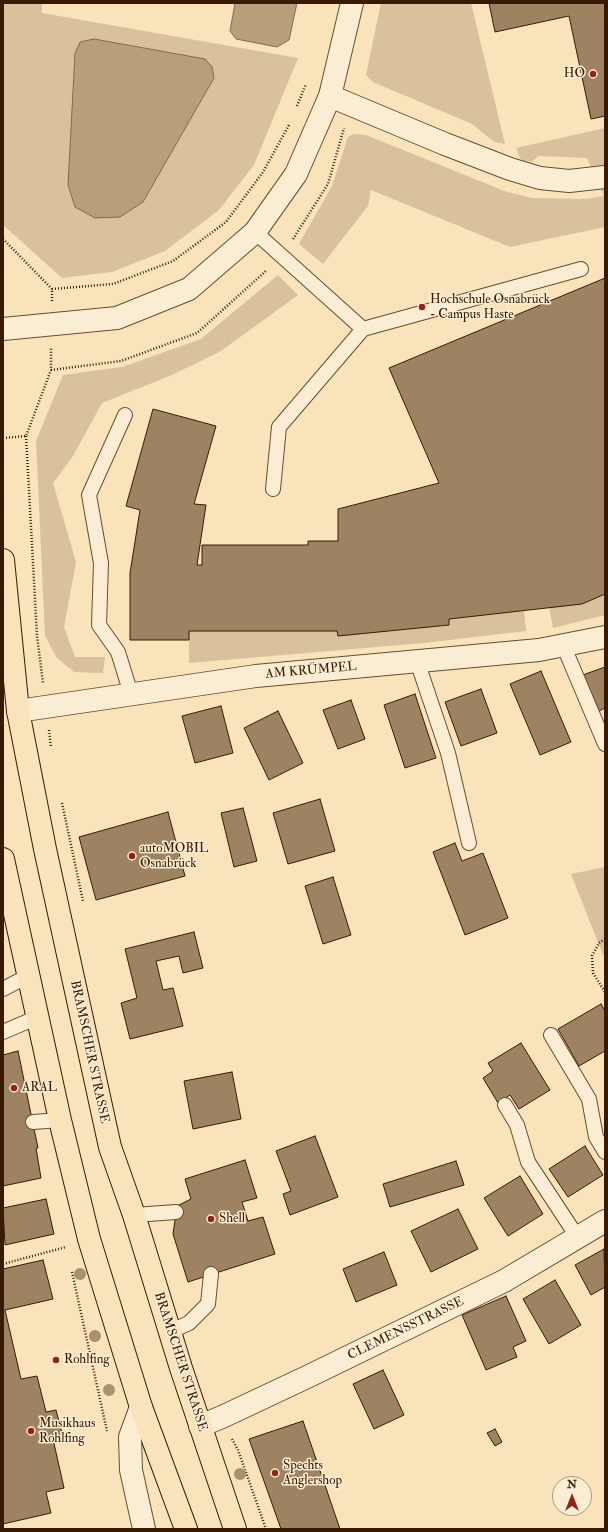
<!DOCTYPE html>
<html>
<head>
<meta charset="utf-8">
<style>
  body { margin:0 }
  #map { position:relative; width:608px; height:1532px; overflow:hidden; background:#f9e3bb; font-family:"IM FELL Double Pica",serif }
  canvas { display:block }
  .frame { position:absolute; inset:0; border:4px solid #391a02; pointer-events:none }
  .north { position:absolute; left:552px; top:1476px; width:40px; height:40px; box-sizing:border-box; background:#fbedd3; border:1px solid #ad997f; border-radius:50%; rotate:0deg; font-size:11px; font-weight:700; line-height:16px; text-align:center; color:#391a02 }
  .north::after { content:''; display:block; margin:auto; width:14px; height:18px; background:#8f2418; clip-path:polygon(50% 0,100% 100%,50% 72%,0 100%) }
</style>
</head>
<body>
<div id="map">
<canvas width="608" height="1532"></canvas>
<div class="frame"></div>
<div class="north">N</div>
</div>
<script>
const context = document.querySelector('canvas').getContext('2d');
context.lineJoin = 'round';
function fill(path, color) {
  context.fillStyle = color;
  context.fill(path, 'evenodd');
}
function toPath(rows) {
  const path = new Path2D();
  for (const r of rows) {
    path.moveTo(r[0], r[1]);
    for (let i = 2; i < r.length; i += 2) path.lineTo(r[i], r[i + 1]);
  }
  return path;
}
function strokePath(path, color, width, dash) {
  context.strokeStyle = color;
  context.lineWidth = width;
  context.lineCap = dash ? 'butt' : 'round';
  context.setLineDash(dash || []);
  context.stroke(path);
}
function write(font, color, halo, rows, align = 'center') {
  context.font = font + ' "IM FELL Double Pica",serif';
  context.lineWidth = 3;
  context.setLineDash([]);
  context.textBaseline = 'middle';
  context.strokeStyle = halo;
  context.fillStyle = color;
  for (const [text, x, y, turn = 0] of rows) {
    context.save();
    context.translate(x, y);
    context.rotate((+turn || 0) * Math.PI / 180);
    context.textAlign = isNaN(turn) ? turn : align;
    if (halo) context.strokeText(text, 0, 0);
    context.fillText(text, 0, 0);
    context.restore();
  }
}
fill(toPath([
  [3,3,42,3,42,13,298,58,254,165,219,210,165,251,112,272,62,278,3,225],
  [381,3,471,3,505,144,494,142,472,124,373,82,366,75],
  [605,128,605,227,510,247,371,190,368,206,323,264,299,244,332,186,348,137,354,134,366,135,507,192,532,198,587,199,604,196,587,158,539,156,531,162,521,160,516,148],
  [278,275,298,295,221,351,172,375,102,403,73,456,53,483,76,562,64,627,75,657,105,657,103,673,74,672,57,658,45,636,36,441,63,375,122,367,201,339],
  [605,594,605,615,553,628,549,607,582,604],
  [524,610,526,631,424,643,189,663,189,631,337,631,338,636,449,625,449,619],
  [605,867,605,954,603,955,571,874]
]), '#d8c19c');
const water = toPath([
  [235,3,297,3,289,40,277,47,236,39,230,31,235,3],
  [94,39,205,59,212,67,214,78,143,202,120,217,95,218,75,207,68,185,75,53,80,42,94,39]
]);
fill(water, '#b89f7c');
strokePath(water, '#856a4b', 1);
const building = toPath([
  [489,3,605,3,605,116,591,119,569,16,495,32,489,3],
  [605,278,605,594,582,604,449,619,449,625,338,636,337,631,189,631,189,640,130,640,130,573,140,510,126,506,153,409,216,426,194,504,206,505,197,565,202,565,202,545,308,545,308,541,338,541,338,509,439,483,389,368,605,278],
  [605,667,605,708,595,713,580,676,605,667],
  [541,671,571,742,540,755,510,684,541,671],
  [481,689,497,733,461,746,445,702,481,689],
  [415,694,436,758,405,768,384,705,415,694],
  [351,700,365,739,338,749,323,710,351,700],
  [221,706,233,753,195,763,182,716,221,706],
  [278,711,303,763,269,780,244,728,278,711],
  [320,799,335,851,288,864,273,813,320,799],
  [243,808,257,861,234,867,221,813,243,808],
  [168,812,185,876,96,900,79,837,168,812],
  [455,843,462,861,483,853,508,918,465,935,433,852,455,843],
  [333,877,351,935,323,944,305,886,333,877],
  [194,932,203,968,183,973,179,956,156,961,163,990,173,988,183,1026,130,1039,121,1003,137,998,125,949,194,932],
  [601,1004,605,1011,605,1051,579,1066,558,1029,601,1004],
  [521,1043,550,1090,519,1109,510,1095,498,1103,483,1078,493,1071,488,1063,521,1043],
  [18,1051,38,1148,36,1148,41,1178,3,1186,3,1055,18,1051],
  [232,1072,241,1119,193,1129,184,1081,232,1072],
  [315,1136,338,1197,290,1215,283,1194,291,1191,276,1151,315,1136],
  [585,1146,603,1175,568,1197,549,1169,585,1146],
  [245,1160,257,1198,242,1202,248,1221,263,1217,275,1254,188,1282,173,1234,177,1206,191,1199,185,1179,245,1160],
  [456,1161,464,1185,390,1207,383,1184,456,1161],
  [520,1176,543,1214,508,1236,484,1198,520,1176],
  [46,1199,54,1234,5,1245,3,1208,46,1199],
  [458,1209,478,1249,431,1272,411,1231,458,1209],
  [604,1249,605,1287,591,1295,575,1265,604,1249],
  [384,1252,397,1285,356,1302,343,1269,384,1252],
  [43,1260,53,1299,5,1310,21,1379,37,1376,46,1412,56,1410,63,1437,53,1439,64,1488,46,1492,51,1513,3,1524,3,1269,43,1260],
  [555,1280,581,1325,549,1344,523,1299,555,1280],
  [506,1296,526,1341,513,1347,517,1357,486,1370,462,1315,506,1296],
  [383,1370,404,1415,374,1429,353,1384,383,1370],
  [303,1421,340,1529,281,1529,249,1439,303,1421],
  [495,1429,502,1442,495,1446,487,1433,495,1429]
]);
fill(building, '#9d8362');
strokePath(building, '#391a02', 1);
const service = toPath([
  [255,232,363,329],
  [125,415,89,495,101,563,99,625,118,652,131,694],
  [273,489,279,427,363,329,581,269],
  [564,647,605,744],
  [417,661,448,753,469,843],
  [3,989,28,976],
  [3,1032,38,1017],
  [551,1035,589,1099,596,1137,605,1152],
  [505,1105,517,1125,528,1162,578,1238],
  [33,1122,60,1120],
  [134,1215,176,1212],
  [169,1332,189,1323,208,1304,211,1274]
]);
const minor = toPath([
  [330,96,445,144,510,169,540,178,569,181,605,177],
  [18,711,256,676,539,650,605,637],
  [141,1407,130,1437,131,1470,144,1529],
  [200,1426,222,1417,307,1377,504,1281,605,1221]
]);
const tertiary = toPath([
  [3,329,117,318,189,289,255,232,296,174,330,96,352,3]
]);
const primary = toPath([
  [3,560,18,711,45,849,110,1147,134,1215,181,1368,235,1529],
  [3,859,60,1120,89,1239,141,1407,186,1529]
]);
strokePath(service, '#694c30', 16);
strokePath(minor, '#694c30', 24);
strokePath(tertiary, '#694c30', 24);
strokePath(primary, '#391a02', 24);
strokePath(toPath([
  [297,106,306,84],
  [3,239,52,289,52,301],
  [293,239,328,184,344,128],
  [52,289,113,284,173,261,226,222,263,172,289,125],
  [51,370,121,361,197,333,267,270],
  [26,436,37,636,43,683],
  [3,438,26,436,51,370,51,348],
  [49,730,51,747],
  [62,803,83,901],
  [605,939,599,943,592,956,593,973,605,992],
  [3,1264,66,1247],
  [72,1272,107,1431],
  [232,1439,238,1450,266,1529]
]), '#391a02', 2.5, [1, 2]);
strokePath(service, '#fbedd3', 14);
strokePath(minor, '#fbedd3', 22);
strokePath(tertiary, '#fbedd3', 22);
strokePath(primary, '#f9e3bb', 22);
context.fillStyle = '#aa906f';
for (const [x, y] of [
  [80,1274],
  [95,1336],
  [109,1390],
  [240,1474]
]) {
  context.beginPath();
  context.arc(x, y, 6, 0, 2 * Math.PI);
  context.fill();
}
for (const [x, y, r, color] of [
  [593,74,4,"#8f2418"],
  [422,307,4,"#8f2418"],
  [132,856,4,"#8f2418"],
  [14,1088,4,"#8f2418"],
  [211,1219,4,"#8f2418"],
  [56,1360,4,"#8f2418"],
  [31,1431,4,"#8f2418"],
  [275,1473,4,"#8f2418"]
]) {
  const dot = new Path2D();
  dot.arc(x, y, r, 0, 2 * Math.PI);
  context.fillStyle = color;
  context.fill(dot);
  strokePath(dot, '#fbedd3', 1.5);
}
write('13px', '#391a02', '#fbedd3', [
  ["HO",585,74,"right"],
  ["Hochschule Osnabrück",430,300],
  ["- Campus Haste",430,315],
  ["autoMOBIL",140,849],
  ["Osnabrück",140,864],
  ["ARAL",22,1088],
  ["Shell",219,1219],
  ["Rohlfing",64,1360],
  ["Musikhaus",39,1424],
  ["Rohlfing",39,1439],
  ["Spechts",283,1466],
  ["Anglershop",283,1481]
], 'left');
write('13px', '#391a02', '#fbedd3', [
  ["AM KRÜMPEL",311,671,-5],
  ["BRAMSCHER STRASSE",89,1052,78],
  ["CLEMENSSTRASSE",406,1329,-26],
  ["BRAMSCHER STRASSE",180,1362,72]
]);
</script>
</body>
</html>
